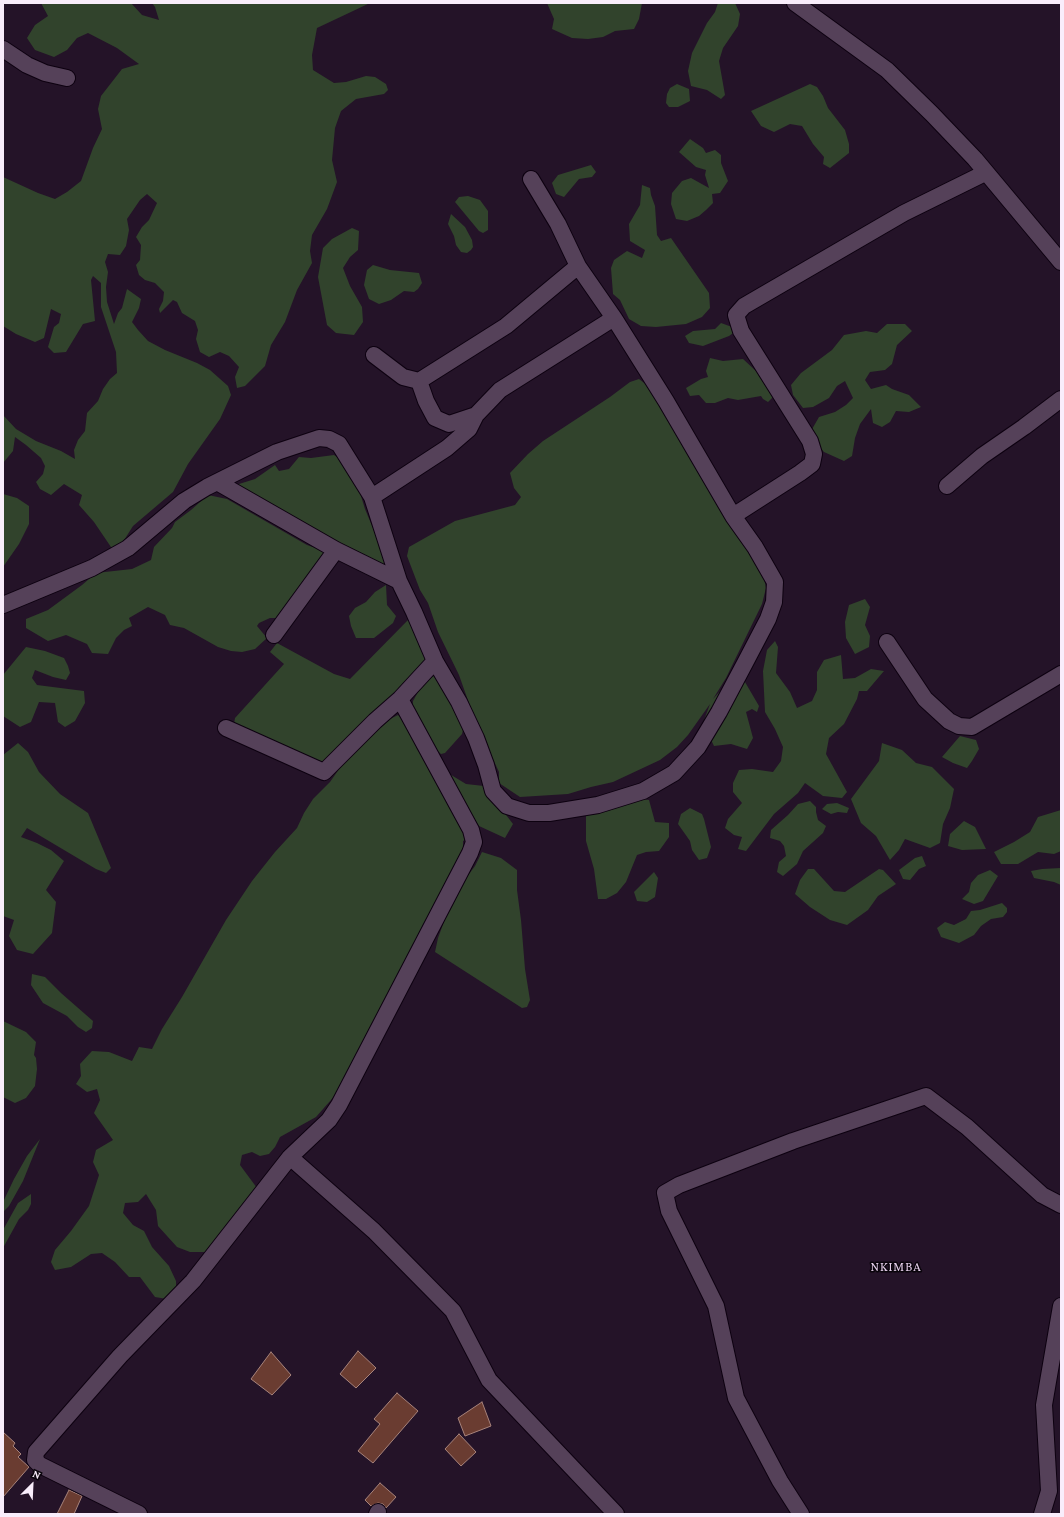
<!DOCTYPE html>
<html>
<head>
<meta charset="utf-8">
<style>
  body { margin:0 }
  #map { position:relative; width:1064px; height:1517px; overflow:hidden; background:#241328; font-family:"Crimson Pro",serif }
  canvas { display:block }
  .frame { position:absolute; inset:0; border:4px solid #f9edfb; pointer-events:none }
  .north { position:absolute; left:12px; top:1465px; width:40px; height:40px; -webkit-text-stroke:3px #09040b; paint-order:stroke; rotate:24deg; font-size:11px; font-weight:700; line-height:16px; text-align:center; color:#f9edfb }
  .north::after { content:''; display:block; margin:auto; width:14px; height:18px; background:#f9edfb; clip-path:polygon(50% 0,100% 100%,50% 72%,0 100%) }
</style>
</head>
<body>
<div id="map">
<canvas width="1064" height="1517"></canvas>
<div class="frame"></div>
<div class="north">N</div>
</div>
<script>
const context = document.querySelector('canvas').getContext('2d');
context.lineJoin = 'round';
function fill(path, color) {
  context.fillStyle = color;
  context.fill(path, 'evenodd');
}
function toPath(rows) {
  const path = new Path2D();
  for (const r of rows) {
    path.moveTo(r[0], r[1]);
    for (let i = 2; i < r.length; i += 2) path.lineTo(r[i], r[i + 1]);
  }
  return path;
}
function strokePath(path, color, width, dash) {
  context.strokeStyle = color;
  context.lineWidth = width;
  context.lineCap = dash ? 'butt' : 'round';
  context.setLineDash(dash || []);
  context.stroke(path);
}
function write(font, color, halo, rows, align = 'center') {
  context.font = font + ' "Crimson Pro",serif';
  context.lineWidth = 3;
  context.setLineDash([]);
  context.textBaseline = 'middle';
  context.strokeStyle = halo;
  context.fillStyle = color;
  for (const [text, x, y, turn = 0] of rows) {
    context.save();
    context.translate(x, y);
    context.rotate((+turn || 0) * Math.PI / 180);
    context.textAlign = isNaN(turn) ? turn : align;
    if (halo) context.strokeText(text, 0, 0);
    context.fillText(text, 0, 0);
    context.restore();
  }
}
fill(toPath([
  [41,3,131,3,142,15,159,20,155,7,152,3,370,3,317,28,312,55,313,70,334,83,346,82,366,76,375,77,386,84,388,90,384,94,356,99,341,111,335,128,332,160,337,182,327,209,312,235,310,251,312,263,297,290,285,322,271,345,265,366,245,386,237,388,235,377,239,367,229,356,220,352,209,357,200,352,196,339,198,330,195,321,182,313,177,302,173,300,160,313,159,309,163,301,164,292,155,283,145,280,139,275,136,265,140,260,141,245,136,237,142,227,149,220,157,203,147,194,140,200,127,219,129,230,126,246,120,255,108,254,105,262,108,272,106,287,107,302,114,324,118,313,122,308,127,289,141,299,139,308,132,322,138,330,148,341,165,350,197,363,210,370,228,386,231,395,220,419,188,464,173,492,133,526,121,545,113,550,94,522,79,505,82,495,64,484,51,495,40,489,36,482,43,474,45,466,41,458,26,445,15,437,13,451,3,463,3,415,16,429,36,441,61,451,75,459,74,450,78,440,85,431,87,413,98,401,103,389,110,379,117,373,116,352,101,307,101,283,93,276,91,280,95,321,83,324,66,352,54,353,48,347,54,327,59,323,61,314,51,309,44,338,35,342,16,334,3,326,3,177,38,193,55,199,67,192,81,181,93,148,102,129,98,109,101,96,122,69,139,64,117,48,88,33,77,38,67,50,54,57,35,50,27,38,35,25,48,16],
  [547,3,642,3,639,19,634,29,615,31,603,37,588,39,572,38,552,29,554,19],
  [718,3,735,3,740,14,738,26,723,48,719,61,725,95,721,99,707,90,691,86,688,71,692,53,707,23,715,12],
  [677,84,689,89,690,101,678,107,669,107,666,103,667,94,670,88],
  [810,84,817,87,823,96,828,108,845,130,849,144,849,153,830,168,823,164,824,157,813,144,802,126,790,124,774,132,761,126,751,111],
  [690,139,703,148,706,153,715,150,721,155,721,163,728,181,720,193,712,194,713,203,706,210,699,216,687,221,676,219,671,204,672,193,682,181,691,178,709,188,705,175,706,170,696,167,679,152],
  [591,165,596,172,592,177,579,179,564,197,556,194,552,183,558,175],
  [642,185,650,188,651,195,655,206,657,235,661,241,671,238,709,293,710,308,702,317,686,324,656,327,641,326,629,319,620,300,613,294,611,268,614,260,627,251,642,258,645,250,630,241,629,224,640,205],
  [468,196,480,200,488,211,488,230,483,233,479,231,455,202,459,197],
  [451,214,465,227,472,240,473,247,471,250,467,253,461,252,456,245,454,236,448,224],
  [352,228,359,231,358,250,350,257,343,268,350,286,362,307,363,322,354,335,336,333,327,325,318,277,323,248,332,239],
  [373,265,390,270,419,273,422,283,418,289,414,292,404,291,391,300,379,304,369,299,364,285,367,270],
  [721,323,732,327,736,331,729,336,703,346,689,343,685,336,693,331,715,329],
  [887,324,905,324,912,331,897,345,892,364,885,370,870,372,865,380,871,389,886,385,892,389,909,395,921,407,909,412,896,411,890,422,882,427,873,423,871,409,860,424,855,438,852,456,844,461,824,452,813,440,811,431,819,417,835,412,846,405,853,398,845,381,837,386,829,398,813,407,803,408,793,395,791,385,801,373,832,350,844,335,866,331,877,333],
  [710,358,723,361,743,359,756,371,773,397,768,402,763,399,761,396,738,400,728,398,715,403,706,403,699,395,690,396,686,388,701,379,708,377,706,371],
  [639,379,648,386,763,573,766,588,762,604,726,678,713,699,733,677,745,682,759,706,757,712,752,709,746,712,753,738,747,749,731,744,714,746,703,723,710,704,688,735,677,747,660,760,613,782,591,787,568,794,520,797,499,783,499,772,476,723,459,675,438,632,428,603,420,590,407,556,409,547,455,521,515,505,521,497,514,488,510,473,528,454,543,441,610,397,630,382],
  [334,455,340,459,357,483,365,509,387,562,386,568,233,487,239,484,255,479,275,465,279,471,289,469,299,457,311,458],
  [3,494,17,498,29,506,29,524,19,544,3,567],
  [208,495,227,499,307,545,324,551,326,556,276,618,270,618,259,623,257,626,267,638,255,649,242,652,231,651,218,647,184,628,170,625,165,615,148,607,129,618,132,626,124,630,116,638,108,654,92,653,87,644,66,635,48,641,26,628,26,619,48,610,82,585,96,573,132,569,151,560,154,547,172,528,175,522,191,510],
  [386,585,387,605,396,616,393,623,374,638,356,638,351,626,349,616,355,608,366,602,375,592],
  [865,599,870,607,865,625,870,636,869,647,855,654,846,638,845,622,849,605],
  [408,620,414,622,428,663,322,767,234,724,235,718,284,664,270,652,277,643,334,674,350,679],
  [775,641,778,647,776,673,790,692,797,708,812,701,817,690,817,672,824,660,841,655,843,679,855,678,871,669,884,671,867,691,859,691,857,699,844,724,829,738,826,754,847,792,842,798,823,796,805,783,798,793,774,814,746,851,738,849,742,837,734,835,725,828,728,819,742,803,733,792,733,783,739,770,752,769,773,772,781,761,783,747,775,729,765,712,763,671,767,650],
  [26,647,45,651,64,658,68,666,70,673,66,680,53,677,35,670,32,678,37,685,84,691,85,703,75,721,65,727,58,722,55,703,39,702,31,722,20,727,3,716,3,675],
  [433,676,439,677,464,726,462,734,445,753,441,754,429,743,412,713,413,701,422,685],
  [398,715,409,724,417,749,431,771,469,838,463,841,463,848,451,873,419,936,368,1031,338,1092,316,1117,280,1137,275,1147,269,1154,260,1156,252,1152,242,1155,240,1165,257,1188,207,1252,190,1252,177,1247,158,1226,156,1210,146,1194,138,1202,125,1203,123,1213,133,1225,144,1231,152,1247,169,1266,176,1281,176,1290,167,1299,155,1297,140,1277,129,1277,115,1262,102,1253,91,1254,71,1267,55,1270,51,1262,55,1250,71,1231,89,1206,99,1175,93,1162,96,1150,113,1140,94,1113,100,1100,97,1089,87,1092,76,1084,81,1076,80,1064,92,1051,109,1052,132,1061,139,1047,152,1049,162,1029,182,997,226,920,252,881,275,852,297,828,304,813,313,799,330,782,344,762,390,719],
  [960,736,976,740,979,749,972,761,967,768,953,763,942,757],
  [18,743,28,752,39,772,60,794,88,813,111,868,106,873,96,869,27,828,21,837,37,843,51,850,64,861,46,890,56,902,52,933,33,954,17,950,9,936,14,920,3,916,3,755],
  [882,743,902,750,916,763,932,767,954,789,950,808,943,824,940,843,930,848,905,839,899,850,890,860,876,836,861,823,851,799,879,761],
  [443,770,466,784,484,786,513,824,505,838,479,826],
  [641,799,649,800,655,822,669,823,669,837,659,851,646,852,637,855,626,882,617,893,606,899,598,899,594,869,586,841,586,813],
  [810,801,816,807,816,812,818,820,826,826,823,833,803,851,797,864,783,876,777,872,779,862,786,856,784,846,780,841,770,838,771,830,788,815,798,804],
  [837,803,849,808,847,813,838,812,831,814,822,809,827,804],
  [690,808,702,814,704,819,711,847,707,858,699,860,692,850,690,841,678,824,681,814],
  [1061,810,1061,851,1054,854,1038,852,1018,864,1001,864,994,852,1014,842,1030,832,1038,817],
  [964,821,975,827,986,849,962,850,948,846,950,834],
  [482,852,501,858,517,870,517,890,521,920,525,969,530,1000,527,1007,522,1008,435,952,438,938,449,908,457,890,475,866],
  [922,856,926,866,919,869,910,880,903,879,899,870,915,858],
  [1061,868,1061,885,1054,882,1034,878,1031,871,1042,869],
  [808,869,814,869,834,891,845,892,879,869,883,870,896,884,878,896,868,910,847,925,830,920,810,907,795,894,800,880],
  [990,870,998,876,983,901,974,904,962,899,969,892,971,883,978,875],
  [654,872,658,878,655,897,647,902,637,901,634,892],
  [1002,903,1007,908,1007,912,1003,917,991,919,981,926,974,935,959,943,941,937,937,928,945,922,954,925,966,919,971,911,980,910],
  [32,974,45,977,61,993,93,1021,92,1028,86,1032,78,1027,67,1016,43,1003,31,985],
  [3,1021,26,1032,36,1042,34,1055,36,1058,37,1069,35,1086,26,1098,15,1103,3,1097],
  [40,1139,23,1181,9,1206,3,1212,3,1202,14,1179,27,1156],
  [31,1194,31,1204,28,1210,19,1219,3,1248,3,1230,18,1203]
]), '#31432c');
const building = toPath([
  [358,1351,376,1368,356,1388,340,1374,358,1351],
  [271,1352,291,1375,272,1395,251,1379,271,1352],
  [397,1393,418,1411,373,1463,358,1451,380,1424,374,1419,397,1393],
  [482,1402,491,1426,465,1436,458,1418,482,1402],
  [3,1432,15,1443,13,1446,21,1454,18,1457,29,1467,3,1497,3,1432],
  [459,1434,476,1452,461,1466,445,1449,459,1434],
  [380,1483,396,1497,386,1508,383,1504,378,1503,371,1506,365,1500,380,1483],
  [69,1490,82,1496,74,1514,57,1514,69,1490]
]);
fill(building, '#6a3c31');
strokePath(building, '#a7837b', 1);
const minor = toPath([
  [795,3,887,70,932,114,975,159,1061,262],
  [3,49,27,65,45,73,67,78],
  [374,355,403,377,419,381,506,326,578,266],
  [419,381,426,401,435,418,449,424,476,415],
  [217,482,336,550,399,581],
  [947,486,982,456,1024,427,1061,399],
  [372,497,447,448,469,429,476,415,500,390,614,318],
  [733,516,800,473,812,464,814,454,810,441,741,331,736,315,744,306,904,213,985,173],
  [3,605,92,568,128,548,184,501,207,487,277,452,319,438,329,439,339,444,372,497,399,581,414,612,435,661,400,699,375,721,324,772,226,728],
  [274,635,336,550],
  [887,642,925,699,949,721,959,726,972,727,1061,674],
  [435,661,459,702,476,738,486,765,493,791,507,806,529,813,549,813,598,805,643,791,674,773,698,747,719,712,745,663,768,619,774,602,775,582,755,547,733,516,666,401,614,318,578,266,558,224,531,179],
  [290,1157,374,1231,453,1311,489,1380,616,1514],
  [139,1514,40,1465,35,1460,36,1452,120,1356,193,1281,290,1157,329,1120,339,1105,470,853,474,842,471,830,400,699],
  [377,1514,378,1512],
  [801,1514,780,1481,736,1398,716,1306,669,1211,665,1193,679,1185,793,1141,926,1096,967,1127,1042,1195,1061,1205],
  [1042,1514,1049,1491,1044,1405,1061,1306]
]);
strokePath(minor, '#0d0110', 18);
strokePath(minor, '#554159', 16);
context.letterSpacing = '1px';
write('13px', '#e6cfeb', '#09040b', [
  ["NKIMBA",896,1267]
]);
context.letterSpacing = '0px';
</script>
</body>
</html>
